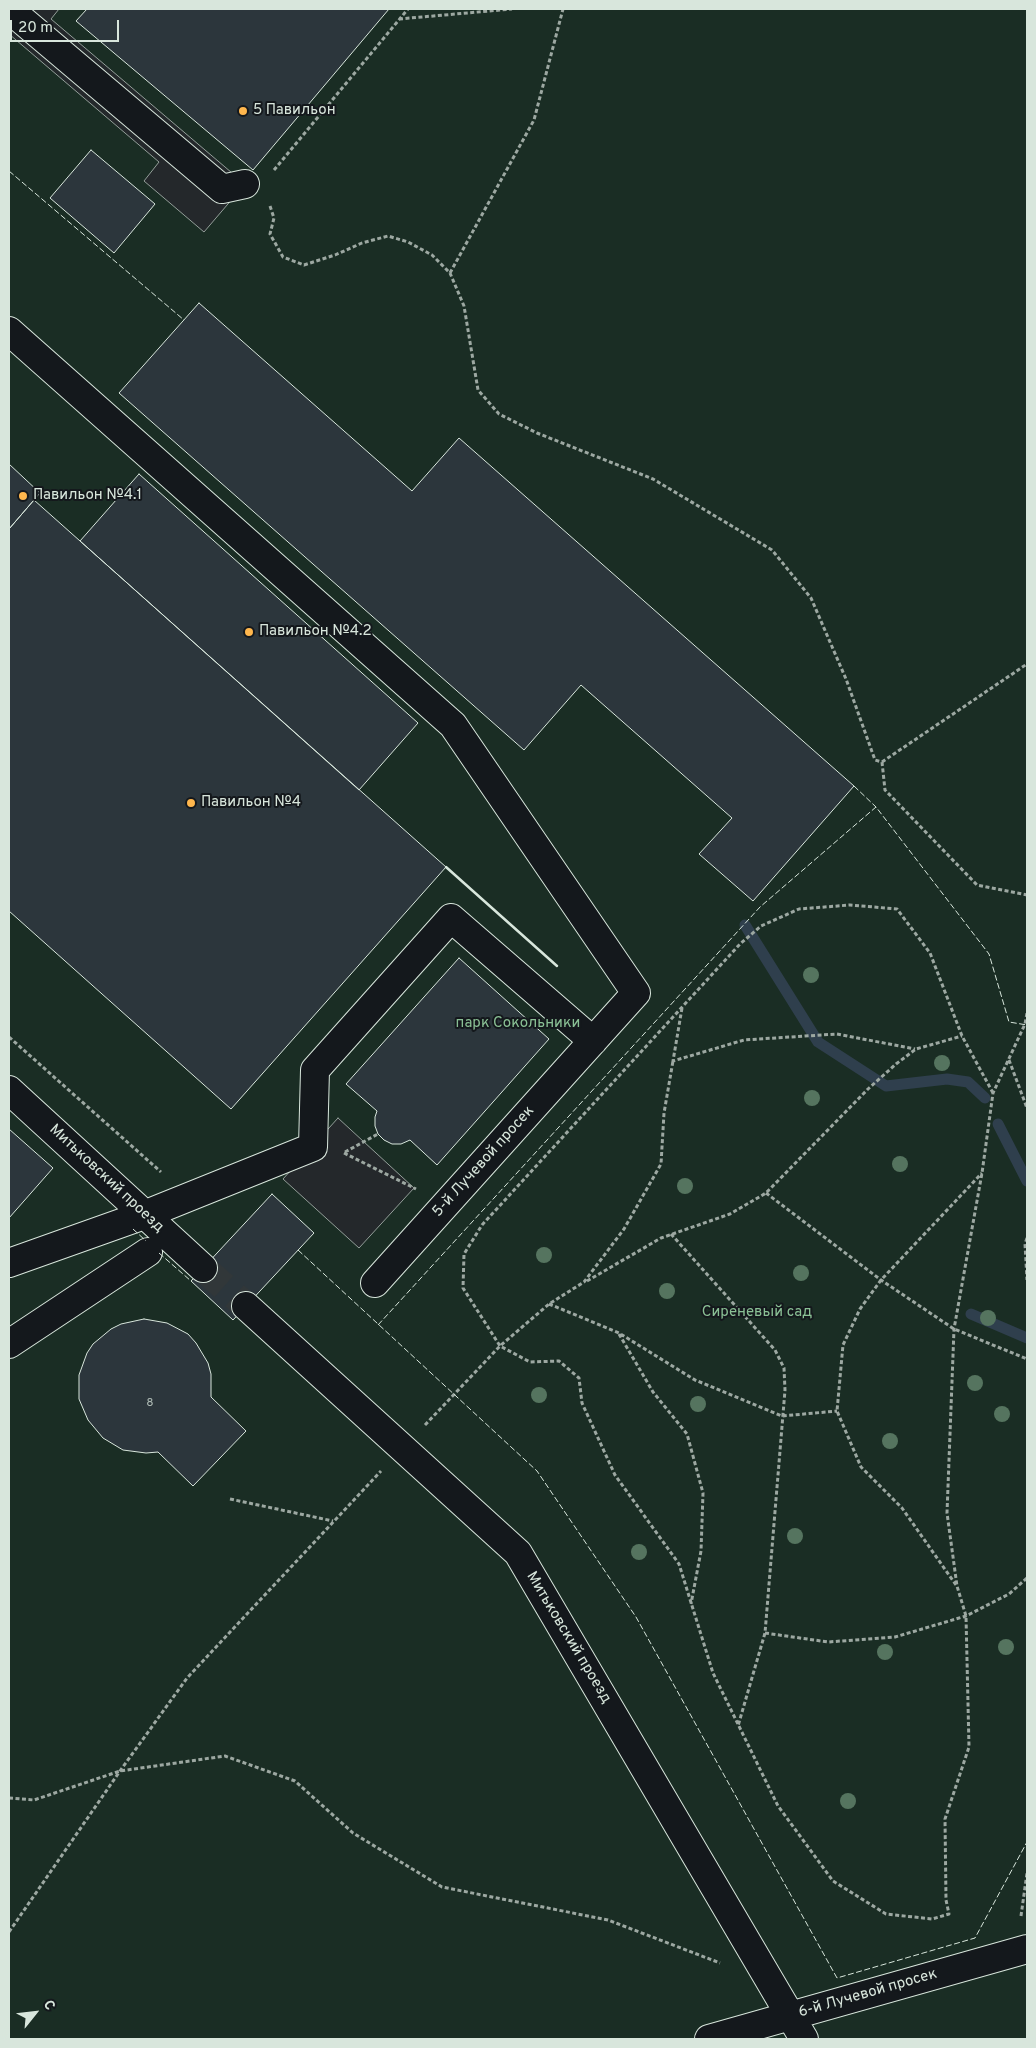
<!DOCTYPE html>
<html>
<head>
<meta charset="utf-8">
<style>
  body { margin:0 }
  #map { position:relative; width:1036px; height:2048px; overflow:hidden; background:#14181c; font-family:Overpass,sans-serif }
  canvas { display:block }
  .frame { position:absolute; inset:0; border:10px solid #d8e6dc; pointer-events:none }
  .north { position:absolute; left:10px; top:1988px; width:50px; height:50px; -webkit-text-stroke:4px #14181c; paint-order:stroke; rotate:61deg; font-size:14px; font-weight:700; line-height:20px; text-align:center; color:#d8e6dc }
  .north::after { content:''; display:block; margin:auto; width:18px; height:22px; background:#d8e6dc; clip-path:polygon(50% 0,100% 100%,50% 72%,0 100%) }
  .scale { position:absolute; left:10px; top:20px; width:109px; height:22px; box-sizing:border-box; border:2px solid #d8e6dc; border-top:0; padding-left:6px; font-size:15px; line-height:18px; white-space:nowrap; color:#d8e6dc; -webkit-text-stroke:4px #14181c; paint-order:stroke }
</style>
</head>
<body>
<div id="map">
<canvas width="1036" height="2048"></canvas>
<div class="frame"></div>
<div class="north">С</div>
<div class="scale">20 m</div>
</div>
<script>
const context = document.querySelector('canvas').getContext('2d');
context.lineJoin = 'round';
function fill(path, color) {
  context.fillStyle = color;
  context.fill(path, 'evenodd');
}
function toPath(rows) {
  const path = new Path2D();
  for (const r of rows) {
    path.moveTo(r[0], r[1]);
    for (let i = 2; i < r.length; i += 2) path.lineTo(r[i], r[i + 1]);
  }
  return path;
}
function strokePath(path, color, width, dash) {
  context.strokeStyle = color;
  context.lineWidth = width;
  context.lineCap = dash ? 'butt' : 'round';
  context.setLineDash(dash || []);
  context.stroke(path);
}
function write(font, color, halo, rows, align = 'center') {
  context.font = font + ' Overpass,sans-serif';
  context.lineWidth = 4;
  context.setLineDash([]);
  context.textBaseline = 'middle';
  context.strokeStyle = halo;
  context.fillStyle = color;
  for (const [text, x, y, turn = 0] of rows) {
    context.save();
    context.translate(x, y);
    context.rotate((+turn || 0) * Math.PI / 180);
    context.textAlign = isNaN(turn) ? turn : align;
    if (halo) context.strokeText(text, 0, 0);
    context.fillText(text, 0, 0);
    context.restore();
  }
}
const green = toPath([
  [9,9,1027,9,1027,2039,9,2039,9,9]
]);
fill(green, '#1a2d24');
strokePath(green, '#939e99', 1);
const parking = toPath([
  [9,9,59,9,51,19,245,184,204,232,144,181,159,162,9,34,9,9],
  [338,1118,414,1188,359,1248,283,1179,338,1118]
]);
fill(parking, '#24282b');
strokePath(parking, '#939e99', 1);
strokePath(toPath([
  [745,925,818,1042,886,1086,947,1079,968,1082,985,1098],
  [998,1124,1027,1181],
  [971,1314,1027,1338]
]), '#2f3f4d', 11);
const building = toPath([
  [87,9,389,9,253,170,76,21,87,9],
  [91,150,155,204,114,253,50,198,91,150],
  [199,303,412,491,459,438,854,786,753,901,699,854,732,818,581,685,524,750,119,393,199,303],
  [9,464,40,493,9,529,9,464],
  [139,474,418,723,359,790,80,541,139,474],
  [34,500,446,867,231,1109,9,911,9,529,34,500],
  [459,958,549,1039,437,1165,410,1140,401,1144,392,1144,384,1140,378,1134,375,1126,375,1117,377,1111,346,1084,459,958],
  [9,1129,53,1168,9,1218,9,1129],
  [272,1194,314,1233,233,1320,191,1281,272,1194],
  [144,1319,167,1323,188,1334,196,1343,208,1363,211,1374,211,1397,246,1431,193,1486,158,1452,146,1453,123,1450,103,1438,88,1420,79,1399,79,1375,87,1353,93,1344,111,1329,121,1324,144,1319]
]);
fill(building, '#2c363c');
strokePath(building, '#d8e6dc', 1);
strokePath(toPath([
  [203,1268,246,1306]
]), '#313739', 28, [28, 14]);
const minor = toPath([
  [9,9,222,189,245,184],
  [9,331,453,725,636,993,375,1283],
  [9,1090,203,1268],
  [9,1263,144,1215,313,1147,315,1070,451,918,593,1041],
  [246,1306,518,1553,804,2039],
  [9,1344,148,1252],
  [709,2039,1027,1949]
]);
strokePath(minor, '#d8e6dc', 30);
strokePath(toPath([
  [399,19,512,9],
  [274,170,408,9],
  [270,206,274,218,270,234,283,257,304,265,335,255,362,243,388,236,408,242,432,255,450,273,464,306,478,390,499,414,537,433,653,479,772,550,811,598,846,679,875,760,882,762],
  [450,273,534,120,563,9],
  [882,762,885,790,977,885,1027,895],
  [882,762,1027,664],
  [682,1008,673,1061,744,1040,837,1034,915,1049],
  [9,1037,161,1172],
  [1009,1060,1027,1108],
  [993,1093,962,1036,930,953,897,909,850,905,799,909,761,926,740,944,482,1225,464,1254,463,1288,500,1346,530,1362,559,1361,579,1378,582,1403,615,1475,679,1564,713,1673,778,1806,833,1881,886,1914,932,1919,949,1914,946,1900,945,1819,969,1747,966,1616,957,1586,947,1513,954,1329,982,1173,993,1093,1025,1024,1027,1013],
  [345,1152,378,1134],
  [344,1153,416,1189],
  [766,1193,881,1280,954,1329,1027,1359],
  [671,1234,775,1350,784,1368,785,1390,765,1633,738,1726],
  [1027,1238,1025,1244,1027,1280],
  [587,1281,661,1238,730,1214,766,1193,868,1089,896,1064,916,1049,962,1036],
  [549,1304,619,1333,695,1380,782,1416,837,1411],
  [619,1334,653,1392,687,1434,703,1493,701,1551,691,1604],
  [425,1425,500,1346,549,1304,584,1282,624,1229,661,1164,664,1113,673,1061],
  [230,1499,333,1521],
  [956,1585,902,1508,861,1467,837,1411,843,1345,860,1309,881,1280,982,1173],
  [765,1633,828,1642,895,1637,966,1616,1009,1594,1027,1578],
  [9,1798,34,1800,120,1771,225,1756,295,1781,353,1833,442,1887,608,1920,720,1963],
  [1021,1916,1027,1873],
  [9,1932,120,1771,187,1678,381,1471]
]), '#9da8a2', 3, [4, 2.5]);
strokePath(minor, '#14181c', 28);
strokePath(toPath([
  [9,171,184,320],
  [854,786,876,807],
  [133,1229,146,1241],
  [298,1250,537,1471,636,1617,837,1978,975,1938,1027,1842],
  [159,1253,191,1281],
  [378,1325,760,907,876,807,989,954,1009,1022,1027,1025]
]), '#d8e6dc', 1, [6, 2.5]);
strokePath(toPath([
  [446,867,557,966]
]), '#d8e6dc', 2.5);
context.fillStyle = '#55745f';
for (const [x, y] of [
  [811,975],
  [942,1063],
  [812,1098],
  [900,1164],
  [685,1186],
  [544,1255],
  [801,1273],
  [667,1291],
  [988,1318],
  [975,1383],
  [539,1395],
  [698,1404],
  [1002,1414],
  [890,1441],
  [795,1536],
  [639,1552],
  [1006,1647],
  [885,1652],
  [848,1801]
]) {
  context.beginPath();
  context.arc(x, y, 8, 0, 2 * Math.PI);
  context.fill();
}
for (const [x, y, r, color] of [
  [243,111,5,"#ffb74d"],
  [23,496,5,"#ffb74d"],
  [249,632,5,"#ffb74d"],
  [191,803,5,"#ffb74d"]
]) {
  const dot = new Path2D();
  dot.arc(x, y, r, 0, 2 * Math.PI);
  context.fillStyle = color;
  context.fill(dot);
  strokePath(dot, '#14181c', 2);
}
write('12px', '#adbab4', null, [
  ["8",150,1404]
]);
write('15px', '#d8e6dc', '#14181c', [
  ["5 Павильон",253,111],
  ["Павильон №4.1",33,496],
  ["Павильон №4.2",259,632],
  ["Павильон №4",201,803]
], 'left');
write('15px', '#8ac095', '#14181c', [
  ["парк Сокольники",518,1024],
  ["Сиреневый сад",757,1313]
]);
write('15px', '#d8e6dc', '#14181c', [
  ["5-й Лучевой просек",484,1162,-48],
  ["Митьковский проезд",106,1179,43],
  ["Митьковский проезд",568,1638,59],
  ["6-й Лучевой просек",868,1994,-16]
]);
</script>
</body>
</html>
